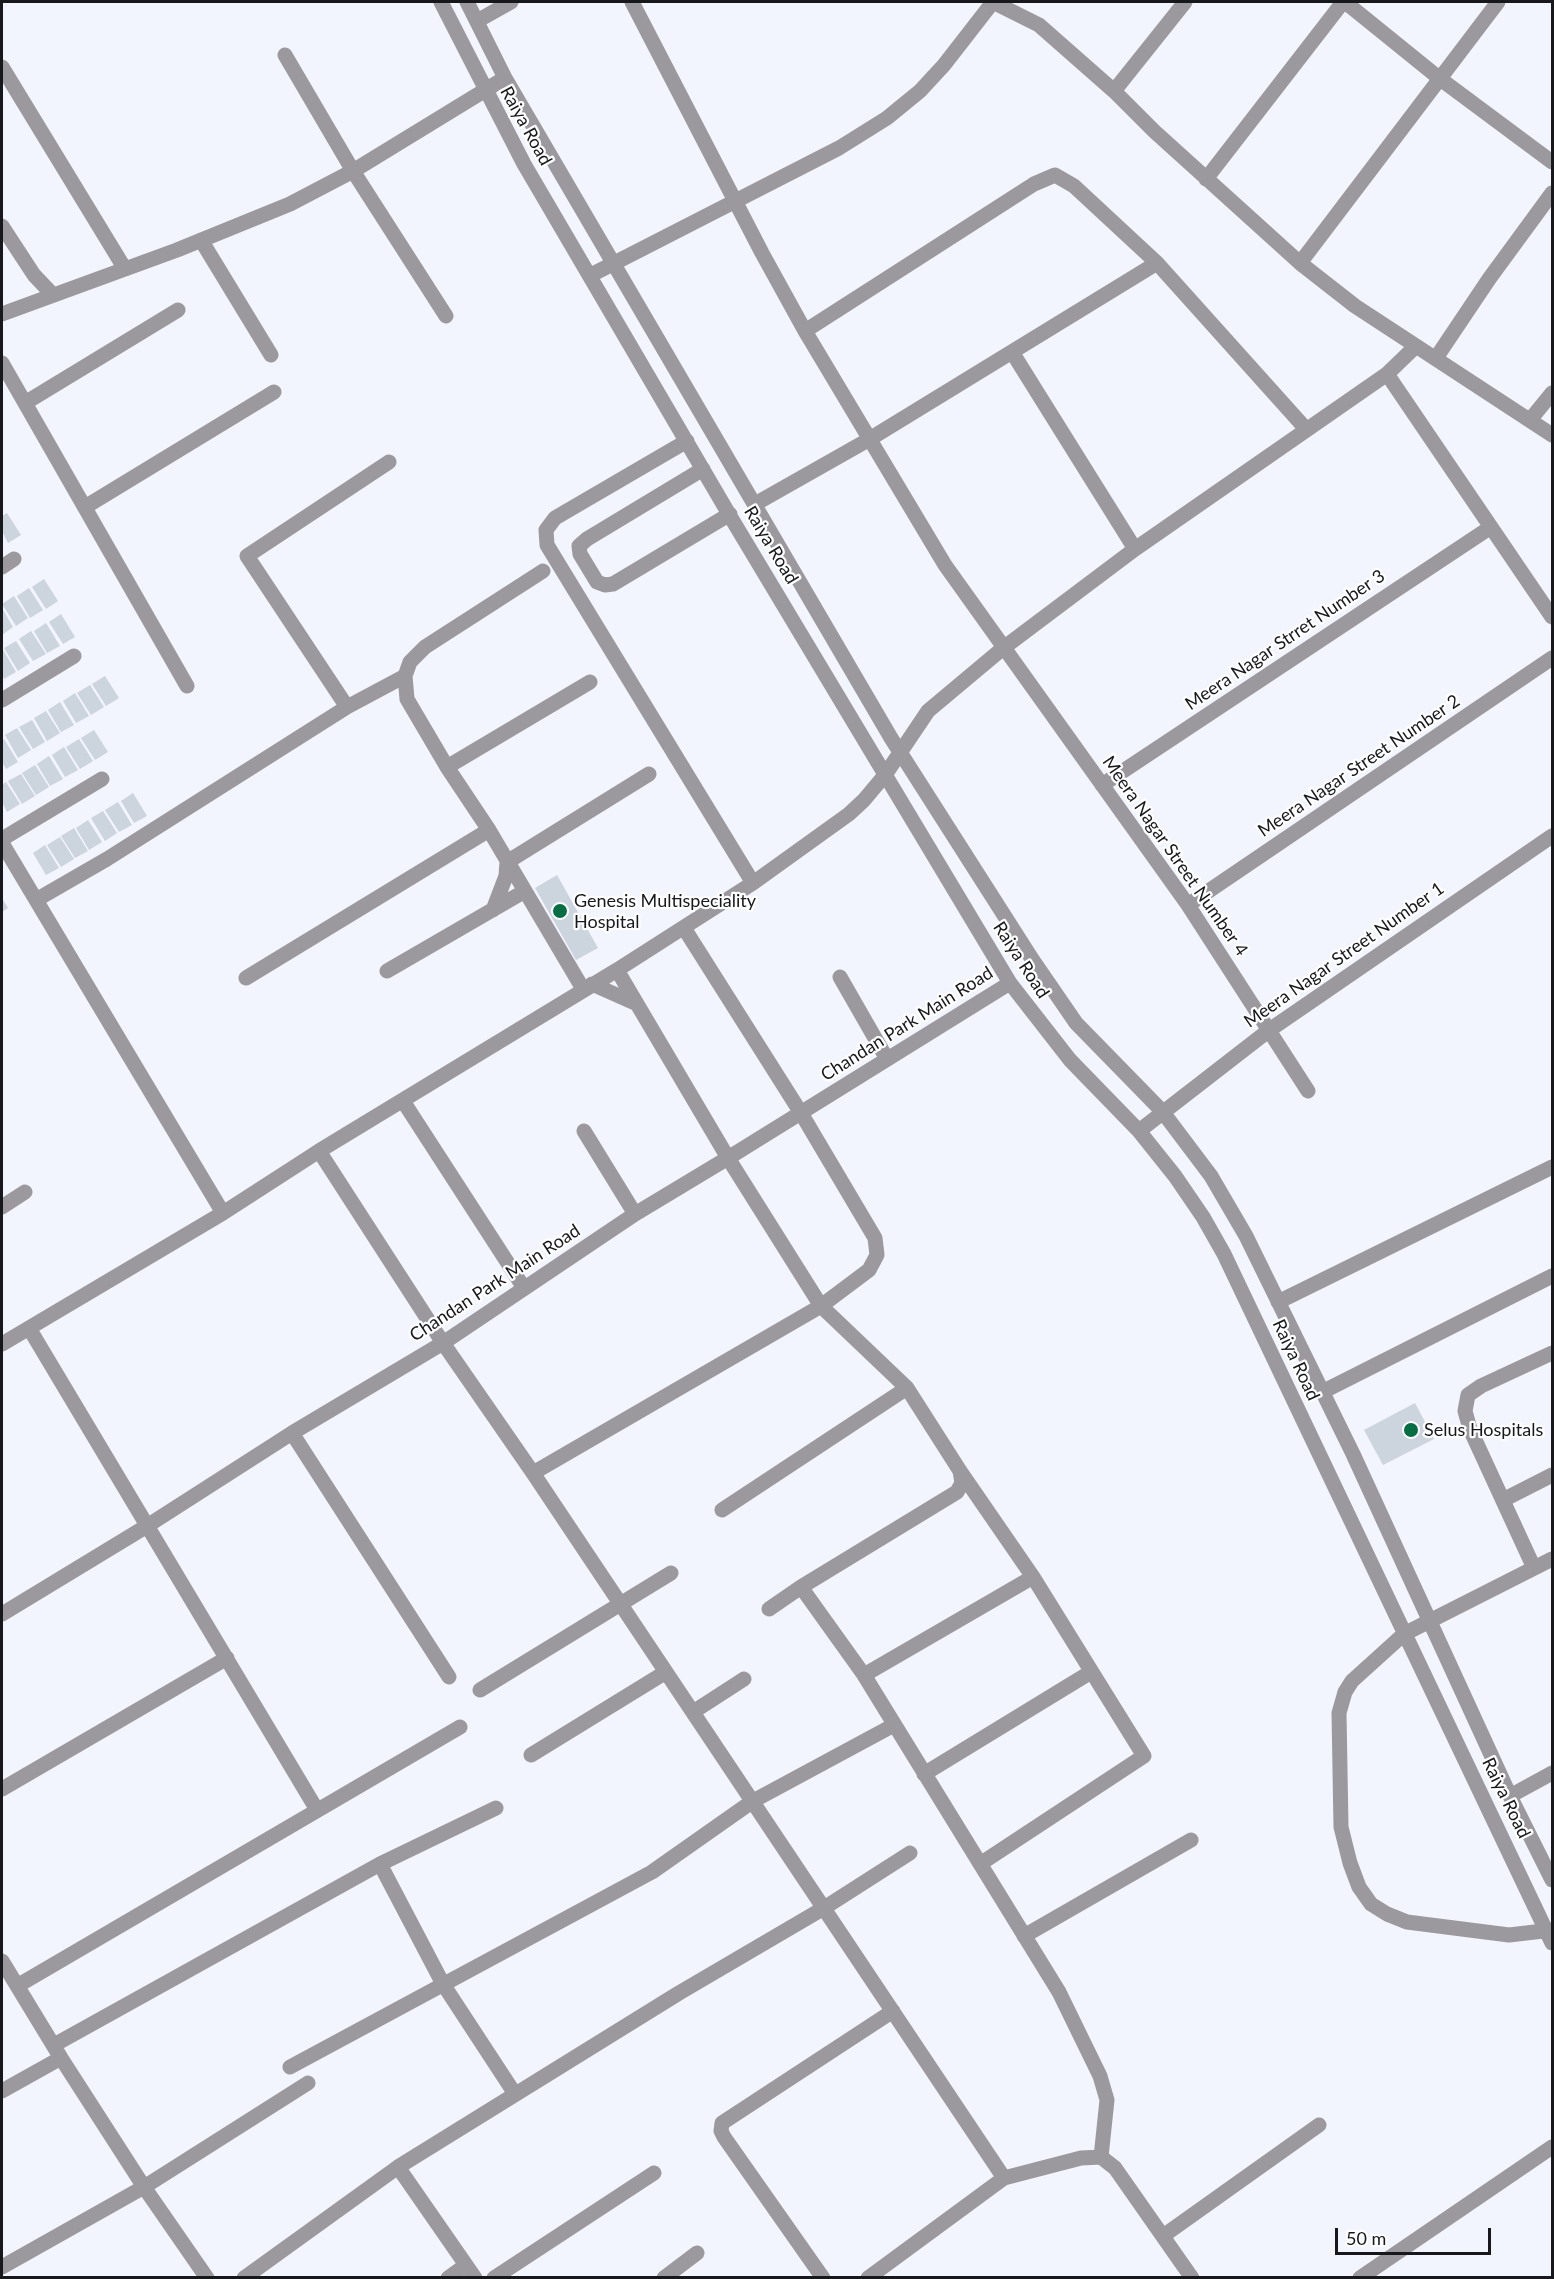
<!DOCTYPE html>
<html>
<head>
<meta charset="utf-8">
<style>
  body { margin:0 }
  #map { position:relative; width:1554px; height:2279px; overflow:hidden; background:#f2f4fe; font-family:Lato,sans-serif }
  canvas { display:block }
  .frame { position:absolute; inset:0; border:3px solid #17181c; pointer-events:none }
  .scale { position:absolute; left:1335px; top:2228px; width:156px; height:27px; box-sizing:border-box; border:3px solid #17181c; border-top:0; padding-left:8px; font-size:18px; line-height:21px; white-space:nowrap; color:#17181c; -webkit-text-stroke:4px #fff; paint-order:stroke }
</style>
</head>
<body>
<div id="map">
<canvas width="1554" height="2279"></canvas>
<div class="frame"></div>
<div class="scale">50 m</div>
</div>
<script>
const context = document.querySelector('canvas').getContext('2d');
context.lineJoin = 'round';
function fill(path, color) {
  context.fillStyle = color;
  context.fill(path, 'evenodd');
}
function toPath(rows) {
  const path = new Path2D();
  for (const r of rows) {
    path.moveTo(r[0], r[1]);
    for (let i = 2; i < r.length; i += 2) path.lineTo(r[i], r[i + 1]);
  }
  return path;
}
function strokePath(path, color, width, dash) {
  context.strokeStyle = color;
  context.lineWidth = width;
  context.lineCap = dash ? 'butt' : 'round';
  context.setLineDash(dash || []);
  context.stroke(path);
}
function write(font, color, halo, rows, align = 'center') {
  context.font = font + ' Lato,sans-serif';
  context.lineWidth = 4.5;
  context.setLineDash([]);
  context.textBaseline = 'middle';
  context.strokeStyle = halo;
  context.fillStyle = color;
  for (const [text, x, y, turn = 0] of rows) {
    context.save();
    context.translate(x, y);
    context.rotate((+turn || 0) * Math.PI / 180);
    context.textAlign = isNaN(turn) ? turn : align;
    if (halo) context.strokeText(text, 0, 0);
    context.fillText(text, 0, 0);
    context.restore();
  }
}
fill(toPath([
  [7,513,21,535,8,543,2,531,2,516],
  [44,579,58,601,46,609,32,587],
  [29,588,43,610,30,618,17,596],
  [14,596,28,618,16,626,2,604],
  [2,608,13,627,2,635],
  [61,614,75,637,63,644,49,622],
  [46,623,60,646,47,653,34,631],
  [31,631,46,654,33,661,19,639],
  [16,641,30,663,18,671,4,648],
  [2,648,16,672,4,679,2,675],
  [105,676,119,698,106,706,92,684],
  [90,685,104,707,91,715,77,693],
  [75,693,89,716,76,723,63,701],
  [60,702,74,725,61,732,48,710],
  [46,711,60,733,47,741,34,718],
  [32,720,45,742,33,749,19,727],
  [17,728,31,750,18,758,5,735],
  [94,730,108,752,95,760,81,738],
  [4,739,18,762,6,769,2,762,2,741],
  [79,739,93,761,80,769,66,747],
  [64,747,78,770,65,777,52,755],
  [49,756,63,779,50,786,37,764],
  [35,765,49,787,36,795,22,773],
  [21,774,35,796,22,804,8,781],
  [6,782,20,804,7,812,2,802,2,785],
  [133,793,147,816,134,823,121,801],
  [118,802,132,825,119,832,105,810],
  [103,811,117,833,105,841,91,818],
  [88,820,102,842,89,850,76,828],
  [74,828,88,851,75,858,61,836],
  [60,837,74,859,61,867,47,845],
  [45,845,59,868,46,875,33,853],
  [557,875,598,948,576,960,535,888],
  [2,898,8,908,2,912],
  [1415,1403,1434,1439,1383,1465,1364,1430]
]), '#ccd4de');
strokePath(toPath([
  [441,2,524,164,733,521,1010,983,1070,1060,1139,1131,1175,1176,1203,1217,1224,1254,1552,1943],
  [467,2,505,78,891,738,1032,959,1076,1023,1162,1111,1211,1176,1246,1236,1353,1454,1510,1796,1552,1880],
  [632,2,762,253,805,331,945,565,1188,905,1308,1091],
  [993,2,1039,25,1114,91,1154,131,1300,263,1355,306,1552,435],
  [1345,2,1439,78,1552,162],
  [477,21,511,2],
  [285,55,353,171,446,316],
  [2,67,125,269],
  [1114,91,1185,2],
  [1206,179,1343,2],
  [2,226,34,275,53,295],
  [201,240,271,355],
  [1300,263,1498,2],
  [591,275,839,148,887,118,920,91,944,65,993,2],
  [2,314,177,250,290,204,353,171,505,78],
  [805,331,1034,184,1055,175,1074,186,1157,263,1306,429],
  [1012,352,1135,549],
  [1436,358,1489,279,1552,193],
  [2,363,187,686],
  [1387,374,1552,617],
  [25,403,178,310],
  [1530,420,1552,393],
  [687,441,555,518,546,530,547,545,753,883],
  [703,469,587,539,579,546,580,554,597,582,605,585,613,584,730,514],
  [755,504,868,440,1157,263],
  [85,507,274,392],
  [2,567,14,559],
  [543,571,425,647,410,662,405,676,407,699,447,767,489,830,583,989],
  [2,700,74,656],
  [347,707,247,556,389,462],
  [447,767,590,682],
  [1102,785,1491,527],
  [2,839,102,779],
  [2,843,223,1213],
  [36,900,107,859,347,707,405,676],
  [1188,905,1552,658],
  [493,910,506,876,507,862,649,774],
  [684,928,801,1113,875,1238,877,1255,869,1270,821,1306,907,1388,960,1471,1033,1577,1144,1756,980,1864],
  [387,971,525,891],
  [840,977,887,1059],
  [246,978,489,830],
  [592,984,637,1004],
  [403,1101,524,1288],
  [584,1131,635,1214],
  [1139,1131,1268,1031,1552,836],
  [319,1151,443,1343,533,1473,1004,2178],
  [2,1207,25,1192],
  [1278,1302,1552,1167],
  [29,1328,317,1810],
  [2,1344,223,1213,319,1151,617,970,753,883,849,814,864,800,885,775,928,711,1002,649,1135,549,1387,374,1416,346],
  [1322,1392,1552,1276],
  [292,1433,449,1677],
  [533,1473,821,1306,728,1158,617,970],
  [1503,1500,1552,1475],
  [722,1510,907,1388],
  [1552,1559,1404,1634,1352,1681,1345,1692,1339,1713,1341,1827,1350,1863,1359,1887,1371,1904,1387,1914,1407,1922,1509,1935,1552,1930],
  [1534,1568,1470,1429,1465,1411,1468,1395,1481,1386,1552,1353],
  [801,1587,864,1675,1059,1992,1100,2076,1107,2100,1101,2157],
  [769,1609,801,1587,957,1492,962,1483,960,1471],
  [2,1614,147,1526,292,1433,443,1343,635,1214,728,1158,1010,983],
  [864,1675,1033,1577],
  [480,1690,671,1573],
  [693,1712,744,1679],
  [531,1755,666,1672],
  [924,1774,1091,1672],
  [2,1789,227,1658],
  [1510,1796,1552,1773],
  [380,1864,443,1984,515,2094],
  [1024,1936,1191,1840],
  [2,1961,61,2058,144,2187,207,2278],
  [17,1986,460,1727],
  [54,2045,380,1864,496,1808],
  [290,2067,652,1872,753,1801,894,1725],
  [2,2091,61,2058],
  [398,2167,475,2278],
  [1163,2236,1319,2125],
  [2,2267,144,2187,308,2083],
  [244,2278,398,2167,679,1993,824,1908,910,1853],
  [448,2278,466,2265],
  [494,2278,654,2173],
  [664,2278,697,2253],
  [823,2278,724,2137,721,2131,722,2123,893,2011],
  [868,2278,1004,2178,1081,2158,1101,2157,1115,2168,1192,2278],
  [1360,2278,1552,2147]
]), '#9b999e', 15);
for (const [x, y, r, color] of [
  [560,911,8,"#076d43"],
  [1411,1430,8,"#076d43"]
]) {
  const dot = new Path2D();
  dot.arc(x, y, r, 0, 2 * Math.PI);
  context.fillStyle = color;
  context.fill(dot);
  strokePath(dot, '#fff', 2);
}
write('18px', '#17181c', '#fff', [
  ["Raiya Road",526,126,61],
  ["Raiya Road",771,545,59],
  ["Meera Nagar Strret Number 3",1285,640,-34],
  ["Meera Nagar Street Number 2",1359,766,-34],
  ["Meera Nagar Street Number 4",1175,856,55],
  ["Meera Nagar Street Number 1",1344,955,-35],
  ["Raiya Road",1021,960,57],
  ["Chandan Park Main Road",907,1024,-32],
  ["Chandan Park Main Road",495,1283,-33],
  ["Raiya Road",1296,1360,65],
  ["Raiya Road",1506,1798,64]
]);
write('18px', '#17181c', '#fff', [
  ["Genesis Multispeciality",574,901],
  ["Hospital",574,922],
  ["Selus Hospitals",1424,1430]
], 'left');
</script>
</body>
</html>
